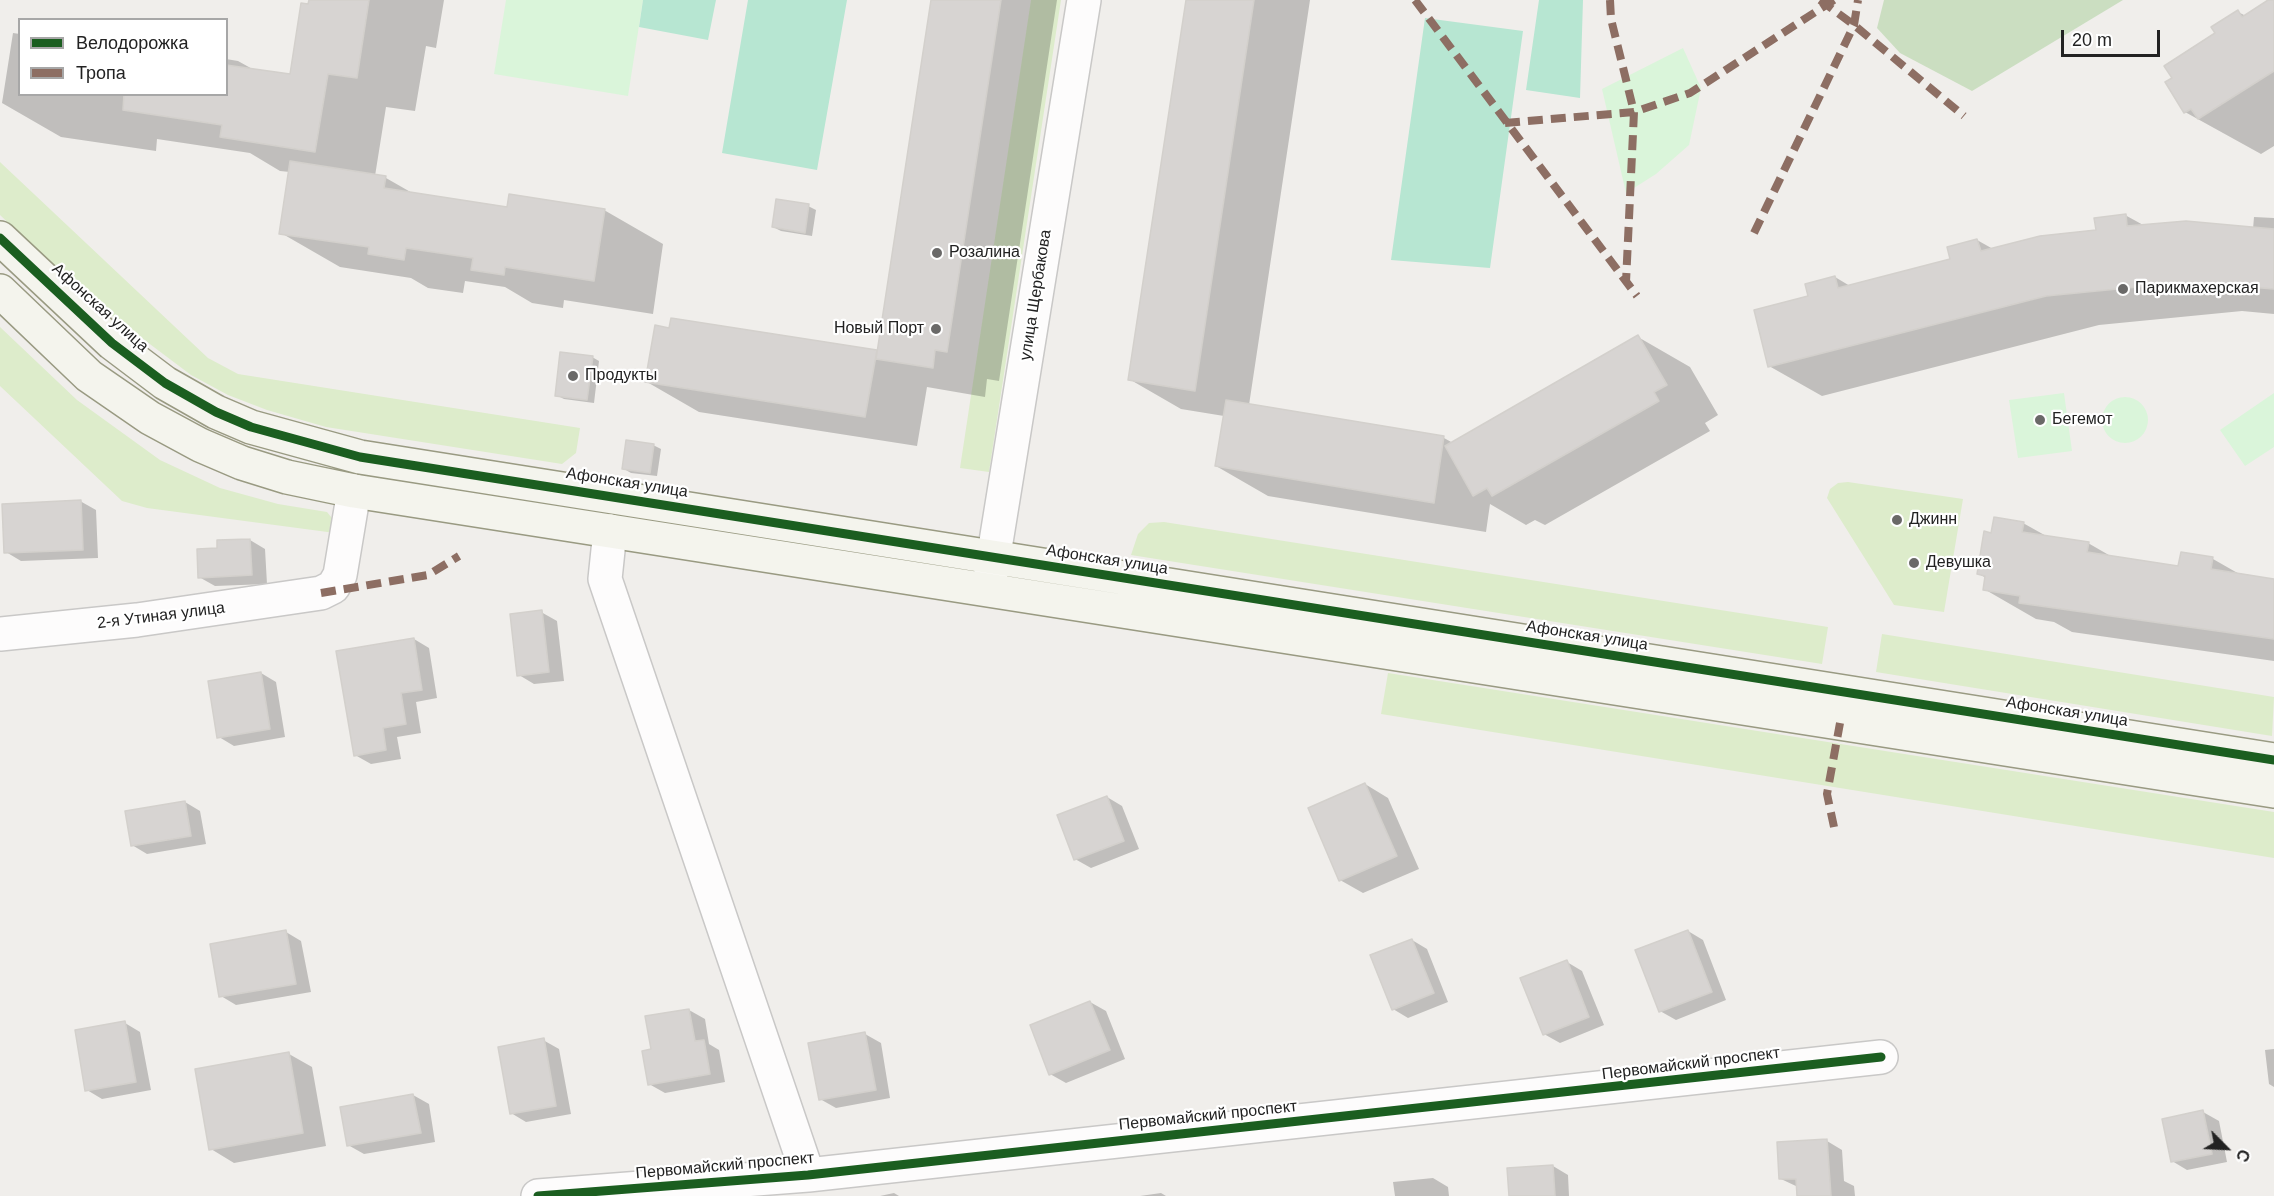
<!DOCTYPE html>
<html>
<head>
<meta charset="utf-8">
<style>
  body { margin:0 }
  #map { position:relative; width:2274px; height:1196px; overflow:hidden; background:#f0eeeb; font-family:Helvetica,sans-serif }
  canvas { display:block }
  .legend { position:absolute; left:18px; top:18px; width:210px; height:78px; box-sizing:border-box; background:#fff; border:2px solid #a7a7a7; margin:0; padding:8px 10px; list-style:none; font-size:18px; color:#222 }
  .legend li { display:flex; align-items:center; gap:12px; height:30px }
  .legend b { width:30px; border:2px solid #a7a7a7 }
  .north { position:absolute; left:2196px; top:1118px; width:60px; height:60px; -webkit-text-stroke:4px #fff; paint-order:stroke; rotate:114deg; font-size:16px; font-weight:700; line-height:24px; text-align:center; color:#222 }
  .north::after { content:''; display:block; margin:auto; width:21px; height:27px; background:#222; clip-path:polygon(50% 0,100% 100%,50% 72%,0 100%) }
  .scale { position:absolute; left:2061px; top:30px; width:99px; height:27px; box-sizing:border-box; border:3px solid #222; border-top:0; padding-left:8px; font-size:18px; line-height:21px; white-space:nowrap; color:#222; -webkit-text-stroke:4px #fff; paint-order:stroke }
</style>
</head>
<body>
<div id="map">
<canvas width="2274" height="1196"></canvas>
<ul class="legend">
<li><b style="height:8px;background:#1b5e20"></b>Велодорожка</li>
<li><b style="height:8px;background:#8d6e63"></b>Тропа</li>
</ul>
<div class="north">С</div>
<div class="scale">20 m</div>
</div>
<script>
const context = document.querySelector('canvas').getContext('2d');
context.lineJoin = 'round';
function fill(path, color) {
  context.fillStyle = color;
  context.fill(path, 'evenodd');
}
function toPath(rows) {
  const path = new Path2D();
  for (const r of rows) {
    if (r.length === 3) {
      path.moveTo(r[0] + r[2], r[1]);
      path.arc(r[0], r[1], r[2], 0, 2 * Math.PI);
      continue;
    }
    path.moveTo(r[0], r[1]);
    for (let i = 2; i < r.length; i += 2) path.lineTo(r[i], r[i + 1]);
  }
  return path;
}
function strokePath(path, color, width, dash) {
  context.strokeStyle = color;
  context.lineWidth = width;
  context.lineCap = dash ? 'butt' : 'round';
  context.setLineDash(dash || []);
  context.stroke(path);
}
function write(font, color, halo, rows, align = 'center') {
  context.font = font + ' Helvetica,sans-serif';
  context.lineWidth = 4.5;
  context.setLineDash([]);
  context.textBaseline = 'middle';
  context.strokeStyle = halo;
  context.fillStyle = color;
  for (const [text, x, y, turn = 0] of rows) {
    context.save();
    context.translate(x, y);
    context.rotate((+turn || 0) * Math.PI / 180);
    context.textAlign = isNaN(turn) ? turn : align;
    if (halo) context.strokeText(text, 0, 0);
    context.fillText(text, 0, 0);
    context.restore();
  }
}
fill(toPath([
  [1031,0,1061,0,989,472,960,468],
  [0,162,208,358,238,374,580,428,576,453,562,464,326,427,267,410,228,395,191,375,86,296,0,215],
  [0,327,77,400,160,460,220,488,278,504,327,512,336,523,335,533,147,508,122,501,0,386],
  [1848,482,1963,499,1944,612,1894,605,1827,498,1830,489,1838,483],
  [1164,522,1828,627,1822,664,1131,555,1138,534,1149,523],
  [1882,634,2274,697,2272,736,1876,672],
  [1388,673,2274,812,2274,858,1381,714]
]), '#ddeccb');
fill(toPath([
  [1884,0,2123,0,1972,91,1900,53,1877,28]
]), '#cbdec1');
fill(toPath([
  [506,0,643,0,628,96,494,74],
  [1683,48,1701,88,1689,145,1656,174,1626,193,1602,89],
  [2064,393,2072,451,2018,458,2009,400],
  [2274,393,2274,447,2245,466,2220,430],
  [2125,420,23]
]), '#daf5da');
fill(toPath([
  [643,0,716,0,708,40,639,27],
  [748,0,847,0,817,170,722,153],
  [1539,0,1583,0,1580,98,1526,90],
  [1425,18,1523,31,1490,268,1391,260]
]), '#b7e6d2');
fill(toPath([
  [311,0,444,0,436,48,426,46,415,111,386,107,375,176,386,178,414,194,508,208,604,210,663,244,653,314,564,300,563,308,532,303,505,287,465,281,463,293,428,288,411,278,340,267,281,233,290,172,280,171,250,153,157,139,156,151,61,137,2,103,13,33,20,34,20,94,226,94,226,59,238,61,256,71,291,76],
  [932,0,1057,0,999,381,987,379,985,397,927,387,917,446,699,412,647,382,878,353],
  [1187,0,1310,0,1249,405,1444,438,1453,443,1638,337,1690,367,1718,415,1705,423,1710,431,1545,525,1535,520,1526,525,1490,504,1486,532,1268,496,1216,466,1224,416,1181,409,1129,379],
  [2271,0,2274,0,2274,146,2261,154,2185,112,2174,79,2238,12,2246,16],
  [808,206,816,210,812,236,781,231,773,227],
  [2125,215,2145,226,2253,229,2254,217,2274,218,2274,314,2242,311,2099,325,1822,396,1769,366,1809,297,1835,277,1850,286,1952,260,1977,240,1993,249,2097,231],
  [592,357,599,361,594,403,564,399,556,395],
  [653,445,661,449,657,476,631,473,624,469],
  [80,501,96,510,98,558,21,561,6,552],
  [2023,523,2048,537,2088,543,2114,558,2180,568,2182,554,2213,559,2241,575,2274,580,2274,661,2072,632,2054,622,2036,619,1984,589,1986,578,1979,574,1993,535],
  [250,540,265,549,267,584,215,586,199,577],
  [541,612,557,621,564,681,534,684,519,675],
  [414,639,429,648,437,698,416,702,421,733,397,737,401,759,371,764,355,755],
  [261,673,276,682,285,737,234,746,219,737],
  [1365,784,1388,798,1419,869,1363,893,1340,880],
  [1107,797,1122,806,1139,849,1091,868,1075,859],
  [185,802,200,811,206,844,147,854,132,845],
  [1688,931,1703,940,1726,1000,1676,1020,1660,1011],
  [286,932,301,941,311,992,236,1005,221,996],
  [1412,940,1427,949,1448,1002,1408,1018,1393,1009],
  [1567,962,1582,971,1604,1025,1560,1043,1544,1034],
  [1090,1002,1106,1011,1125,1059,1066,1083,1050,1074],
  [689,1010,705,1019,709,1044,719,1050,725,1082,665,1093,649,1084,653,1050],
  [125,1023,140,1032,151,1090,102,1099,87,1090],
  [865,1034,881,1043,890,1098,836,1108,820,1099],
  [543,1040,559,1049,571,1114,526,1122,511,1113],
  [2274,1049,2274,1087,2269,1084,2265,1050],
  [289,1054,312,1067,326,1146,234,1163,211,1149],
  [413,1095,429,1104,435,1142,364,1154,348,1145],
  [2203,1112,2219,1121,2227,1162,2187,1170,2172,1161],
  [1827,1141,1842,1150,1844,1181,1854,1186,1855,1196,1798,1196,1798,1187,1781,1179],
  [1553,1166,1568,1175,1569,1196,1511,1196],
  [1433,1178,1448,1187,1449,1196,1395,1196,1393,1182],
  [894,1193,899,1196,880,1196],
  [1161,1193,1166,1196,1140,1196]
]), '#0003');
const building = toPath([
  [309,0,369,0,357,78,328,74,315,152,220,137,222,125,123,110,124,94,226,94,226,65,290,74,301,3,308,4,309,0],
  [931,0,1001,0,947,352,935,350,933,368,876,359,931,0],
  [1186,0,1254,0,1195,391,1128,380,1186,0],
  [2268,0,2274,0,2274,71,2198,119,2191,109,2184,113,2165,82,2172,78,2164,66,2215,33,2211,27,2238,10,2242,17,2268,0],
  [290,161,386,176,384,188,507,207,509,194,605,209,594,281,505,267,504,275,471,270,473,258,406,248,404,260,368,254,369,247,279,234,290,161],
  [776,199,809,204,805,233,772,227,776,199],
  [2126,214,2127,226,2186,221,2274,229,2274,289,2188,282,2046,296,1768,367,1754,310,1808,296,1805,284,1835,276,1838,288,1950,259,1947,247,1977,239,1981,251,2040,236,2096,230,2094,218,2126,214],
  [671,318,877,350,865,417,645,382,655,325,669,328,671,318],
  [1638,335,1667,385,1654,392,1659,401,1492,496,1487,488,1473,496,1445,446,1638,335],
  [560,352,593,356,587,400,555,396,560,352],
  [1226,400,1444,436,1434,503,1215,466,1226,400],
  [626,440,654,444,650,473,622,469,626,440],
  [81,500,83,550,4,553,2,504,81,500],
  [1994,517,2024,522,2022,532,2089,542,2087,552,2178,566,2181,552,2213,557,2211,569,2274,579,2274,639,2019,603,2020,596,1983,590,1985,576,1977,574,1984,531,1991,533,1994,517],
  [250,539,252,575,198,578,197,549,217,548,217,540,250,539],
  [542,610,549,672,517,676,510,614,542,610],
  [414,638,422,690,401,693,406,724,383,728,386,750,354,756,336,651,414,638],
  [261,672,270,729,217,738,208,681,261,672],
  [1365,783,1397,856,1339,881,1308,808,1365,783],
  [1107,796,1124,841,1074,860,1057,815,1107,796],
  [185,801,191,836,131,846,125,811,185,801],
  [286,930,296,984,219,997,210,944,286,930],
  [1688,930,1712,992,1659,1012,1635,950,1688,930],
  [1412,939,1434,993,1392,1010,1370,955,1412,939],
  [1567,960,1589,1017,1543,1035,1520,978,1567,960],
  [1090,1001,1110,1050,1049,1075,1030,1025,1090,1001],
  [689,1009,695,1041,704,1040,710,1074,648,1085,642,1051,651,1049,645,1016,689,1009],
  [125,1021,136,1082,85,1091,75,1030,125,1021],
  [865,1032,876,1090,819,1100,808,1043,865,1032],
  [544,1038,556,1106,510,1114,498,1047,544,1038],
  [289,1052,303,1133,209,1150,195,1069,289,1052],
  [413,1094,421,1133,347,1146,340,1107,413,1094],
  [2203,1110,2212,1154,2171,1162,2162,1119,2203,1110],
  [1827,1139,1831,1196,1797,1196,1796,1179,1779,1179,1777,1142,1827,1139],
  [1553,1165,1555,1196,1509,1196,1507,1168,1553,1165]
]);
fill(building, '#d7d4d2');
strokePath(building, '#d3d0cc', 1.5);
const street = toPath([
  [610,531,605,579,808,1175],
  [989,585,1084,0],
  [0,634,137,620,321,593,333,587,340,575,354,491],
  [538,1196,808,1175,1881,1057]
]);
const secondary = toPath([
  [0,238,112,343,165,383,216,412,251,427,360,457,2274,760],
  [0,291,89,376,150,418,200,445,242,463,287,477,354,491,2274,791]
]);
strokePath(street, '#c9c8c7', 36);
strokePath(secondary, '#999a82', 36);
strokePath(street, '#fdfcfc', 33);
strokePath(secondary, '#f4f4ed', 33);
strokePath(toPath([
  [1415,0,1637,296],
  [1610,0,1611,19,1634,112,1626,282],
  [1820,0,1854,25,1964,116],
  [1505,123,1634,112,1690,93,1834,0],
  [1754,233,1854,25,1858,0],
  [321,593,428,575,459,556],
  [1834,827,1827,794,1840,723]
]), '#8d6e63', 8, [15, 8]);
strokePath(toPath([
  [0,238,112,343,165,383,216,412,251,427,360,457,2274,760],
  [538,1196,808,1175,1881,1057]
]), '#1b5e20', 9);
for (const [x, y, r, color] of [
  [937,253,6,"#6a6968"],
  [2123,289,6,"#6a6968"],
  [936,329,6,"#6a6968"],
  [573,376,6,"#6a6968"],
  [2040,420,6,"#6a6968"],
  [1897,520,6,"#6a6968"],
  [1914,563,6,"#6a6968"]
]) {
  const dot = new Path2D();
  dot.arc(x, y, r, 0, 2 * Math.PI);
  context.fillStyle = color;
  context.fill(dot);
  strokePath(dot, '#fff', 2);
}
write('16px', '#222', '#fff', [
  ["Розалина",949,253],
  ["Парикмахерская",2135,289],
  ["Новый Порт",924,329,"right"],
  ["Продукты",585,376],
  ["Бегемот",2052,420],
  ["Джинн",1909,520],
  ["Девушка",1926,563]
], 'left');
write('16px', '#222', '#fff', [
  ["улица Щербакова",1036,295,-81],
  ["Афонская улица",100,308,42],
  ["Афонская улица",627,483,9],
  ["Афонская улица",1107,560,9],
  ["2-я Утиная улица",161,616,-7],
  ["Афонская улица",1587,636,9],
  ["Афонская улица",2067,712,9],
  ["Первомайский проспект",1691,1064,-7],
  ["Первомайский проспект",1208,1116,-6],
  ["Первомайский проспект",725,1166,-5]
]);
</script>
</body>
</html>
